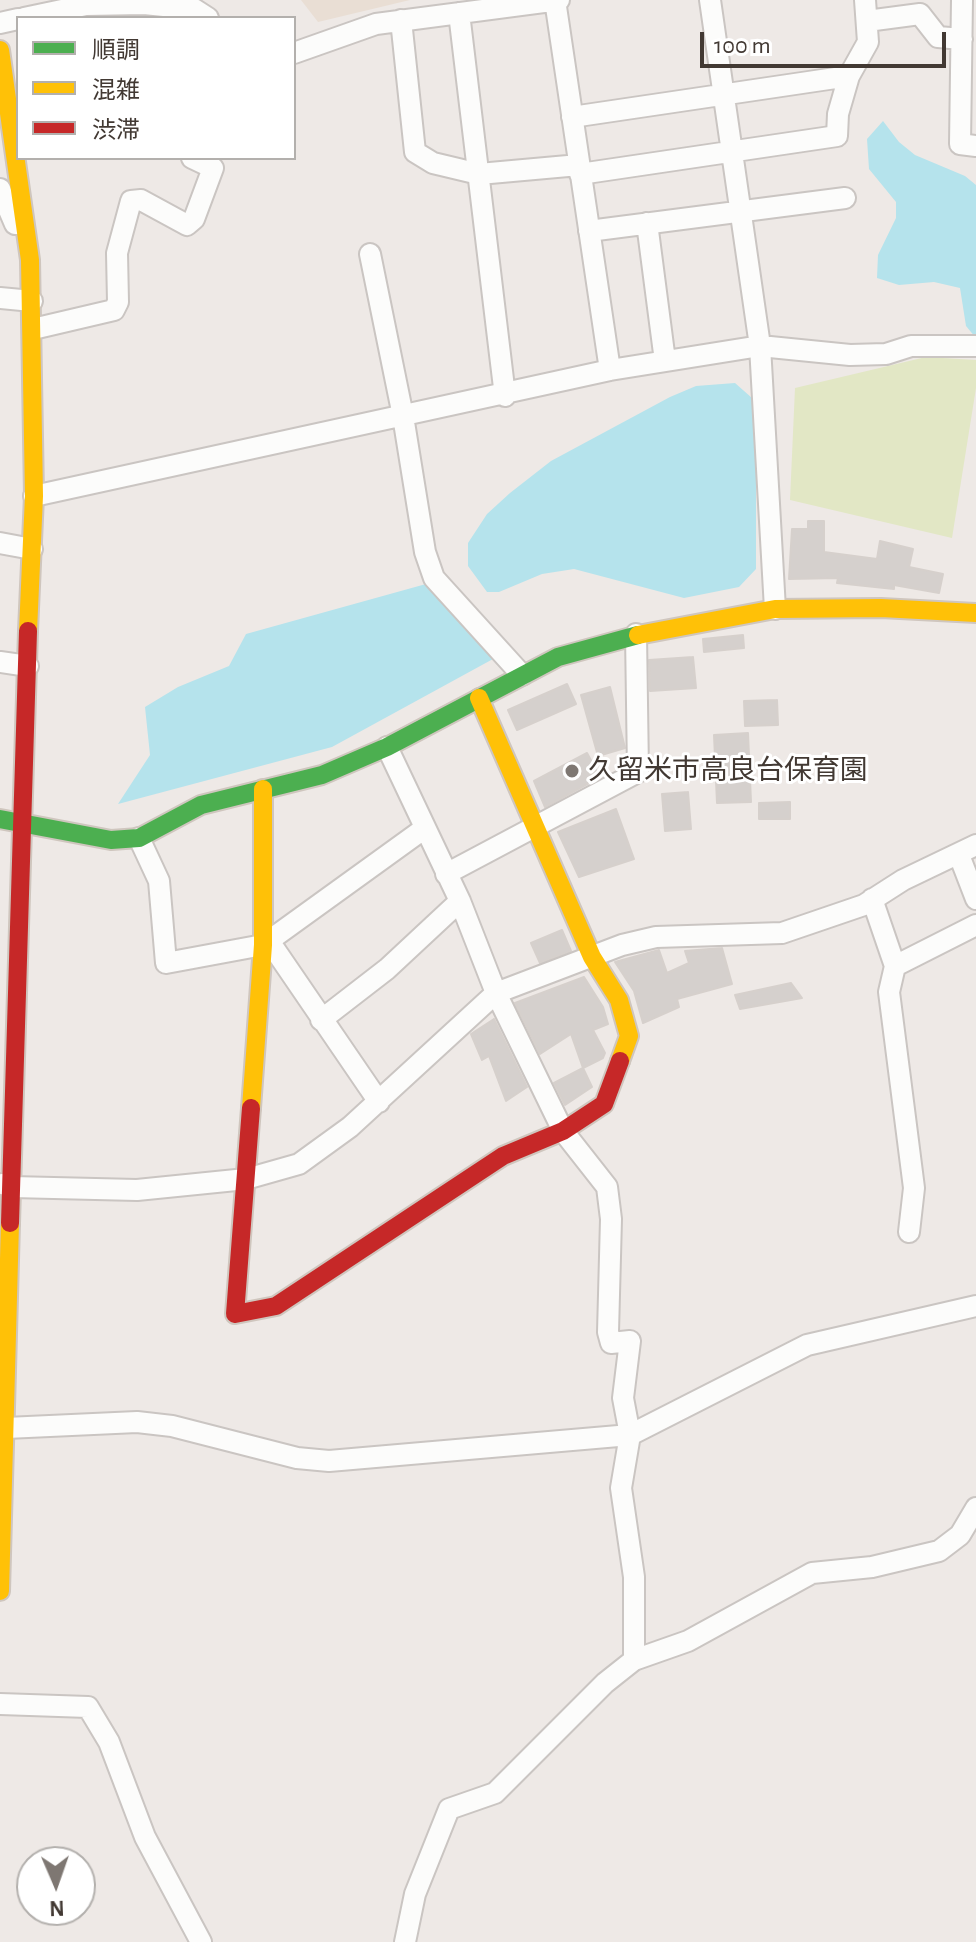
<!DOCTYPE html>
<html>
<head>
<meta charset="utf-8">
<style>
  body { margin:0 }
  #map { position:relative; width:976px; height:1942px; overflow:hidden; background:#eee9e6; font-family:"Alegreya Sans","Noto Sans JP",sans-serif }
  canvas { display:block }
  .legend { position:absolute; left:16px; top:16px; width:280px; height:144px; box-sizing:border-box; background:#fff; border:2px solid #b3b0ad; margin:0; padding:10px 14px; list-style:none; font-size:24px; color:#423933 }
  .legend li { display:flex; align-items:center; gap:16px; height:40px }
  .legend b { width:40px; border:2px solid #b3b0ad }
  .north { position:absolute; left:16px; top:1846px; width:80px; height:80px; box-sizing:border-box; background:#fff; border:2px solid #b3b0ad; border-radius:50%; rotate:178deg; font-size:22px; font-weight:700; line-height:32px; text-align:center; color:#423933 }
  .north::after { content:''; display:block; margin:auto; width:28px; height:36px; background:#7e7772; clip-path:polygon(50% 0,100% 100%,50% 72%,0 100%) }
  .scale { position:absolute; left:700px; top:32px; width:246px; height:36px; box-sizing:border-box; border:4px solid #423933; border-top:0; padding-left:10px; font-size:24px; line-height:28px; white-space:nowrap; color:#423933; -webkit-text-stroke:6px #fff; paint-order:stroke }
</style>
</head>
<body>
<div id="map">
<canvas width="976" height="1942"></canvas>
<ul class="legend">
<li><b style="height:10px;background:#4caf50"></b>順調</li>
<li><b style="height:10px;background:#ffc107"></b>混雑</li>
<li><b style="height:10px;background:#c62828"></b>渋滞</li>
</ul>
<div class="north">N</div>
<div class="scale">100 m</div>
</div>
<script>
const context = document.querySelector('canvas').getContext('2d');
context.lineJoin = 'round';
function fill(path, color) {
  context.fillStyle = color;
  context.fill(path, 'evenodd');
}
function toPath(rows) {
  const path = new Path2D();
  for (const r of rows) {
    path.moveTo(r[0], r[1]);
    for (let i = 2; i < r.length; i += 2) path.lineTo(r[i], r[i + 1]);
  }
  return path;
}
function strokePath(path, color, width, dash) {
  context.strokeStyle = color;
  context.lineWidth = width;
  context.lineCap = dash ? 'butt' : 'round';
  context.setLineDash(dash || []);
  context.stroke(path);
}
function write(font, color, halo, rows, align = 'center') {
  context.font = font + ' "Alegreya Sans","Noto Sans JP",sans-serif';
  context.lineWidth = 6;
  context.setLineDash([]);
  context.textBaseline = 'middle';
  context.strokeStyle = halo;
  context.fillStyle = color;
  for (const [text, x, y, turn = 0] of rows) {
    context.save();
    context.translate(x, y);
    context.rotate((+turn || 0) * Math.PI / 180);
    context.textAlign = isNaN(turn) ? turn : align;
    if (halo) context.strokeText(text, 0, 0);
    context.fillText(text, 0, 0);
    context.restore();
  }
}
fill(toPath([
  [301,0,410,0,318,22]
]), '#e9ded4');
fill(toPath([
  [926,357,976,360,976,388,952,538,790,500,795,388]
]), '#e2e7c5');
fill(toPath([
  [883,121,899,142,915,155,965,176,976,185,976,338,966,326,960,288,934,282,899,285,877,278,878,255,896,218,896,202,869,169,867,139],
  [735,383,752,398,756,428,756,569,739,587,684,598,574,569,542,574,499,592,487,592,468,566,468,543,487,514,510,493,551,461,670,397,696,386],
  [426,584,493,659,332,747,118,804,150,755,145,707,178,687,229,666,246,634]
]), '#b5e3ec');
const building = toPath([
  [808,521,824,521,824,552,877,559,880,541,913,549,909,567,943,574,939,593,894,585,894,589,837,583,838,578,789,579,792,529,808,529,808,521],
  [743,635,744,648,704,652,703,639,743,635],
  [693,657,696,688,650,691,649,660,693,657],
  [567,684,576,704,517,730,508,710,567,684],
  [610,687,625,748,598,756,581,695,610,687],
  [777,700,778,725,745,726,744,701,777,700],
  [748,733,751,802,717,803,714,735,748,733],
  [587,753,600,777,545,807,534,781,587,753],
  [688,792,691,829,665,831,662,794,688,792],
  [790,802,790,819,759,819,759,803,790,802],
  [616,809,634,859,579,877,558,832,616,809],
  [562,930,571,951,540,963,531,943,562,930],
  [722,948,732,984,677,999,679,1007,643,1023,634,991,615,962,659,950,667,973,689,963,685,951,722,948],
  [584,977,603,1007,608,1024,593,1030,605,1053,603,1058,583,1068,571,1034,540,1054,515,1003,584,977],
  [791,983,802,998,740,1009,735,995,791,983],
  [494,1019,527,1087,506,1101,489,1056,482,1060,471,1034,494,1019],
  [583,1068,592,1087,565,1105,554,1083,583,1068]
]);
fill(building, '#d5d0cd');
strokePath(building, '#d6d0cc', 2);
const street = toPath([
  [555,0,610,370],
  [710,0,760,346,775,609],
  [962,0,960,144,976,146],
  [459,13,505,396],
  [24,18,86,5,144,4,194,9,208,18],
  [401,20,415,152,433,163,479,174,579,165],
  [867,21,920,14,938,37,962,39],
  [0,23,18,19],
  [294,53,376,24,559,0],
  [572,117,849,76],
  [580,174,837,136,838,114,849,76,868,42,865,0],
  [0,189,15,224],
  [647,223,665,361],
  [589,231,845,198],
  [370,254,403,416,425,552,434,578,522,675],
  [0,298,32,301],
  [33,329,114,310,118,302,117,253,131,201,141,200,187,225,194,219,213,168,192,158],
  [34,496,610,370,760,346,850,355,886,354,911,346,976,346],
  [0,543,32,549],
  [0,662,28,666],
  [387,747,460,901,496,993,563,1131,607,1187,611,1219,608,1332,611,1343,630,1341,623,1398,630,1435,621,1488,634,1577,634,1660],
  [139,838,159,881,166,963,263,945,425,828],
  [959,855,976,899],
  [446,874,638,772,636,634],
  [872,899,895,966,889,992,914,1188,909,1232],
  [269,941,379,1102],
  [895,966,976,925],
  [321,1020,387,969,460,901],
  [2,1184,12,1187,137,1190,246,1179,299,1164,350,1127,496,993,622,945,656,937,782,933,864,905,903,880,976,845],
  [6,1428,137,1422,172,1426,297,1458,329,1461,630,1435,807,1345,976,1306],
  [0,1704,88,1707,109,1742,145,1837,201,1942],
  [405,1942,415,1894,449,1809,495,1793,605,1683,634,1660,688,1641,812,1573,872,1567,939,1551,960,1535,976,1508]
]);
const fast = toPath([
  [0,819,111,840,139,838,201,805,322,775,387,747,558,657,638,635]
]);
const slow = toPath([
  [0,50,30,260,34,496,28,631],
  [638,635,775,609,881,608,976,613],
  [479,698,592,957,619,1000,629,1036,620,1061],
  [251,1108,263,945,263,789],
  [0,1591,10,1223]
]);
const jam = toPath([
  [251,1108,235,1314,276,1306,503,1156,563,1131,604,1104,620,1061],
  [10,1223,28,631]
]);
strokePath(street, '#cac5c2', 24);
strokePath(fast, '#cfc6be', 22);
strokePath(slow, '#cfc6be', 22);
strokePath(jam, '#cfc6be', 22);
strokePath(street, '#fcfcfb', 20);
strokePath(fast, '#4caf50', 18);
strokePath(slow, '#ffc107', 18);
strokePath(jam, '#c62828', 18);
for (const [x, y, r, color] of [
  [572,771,8,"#7e7772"]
]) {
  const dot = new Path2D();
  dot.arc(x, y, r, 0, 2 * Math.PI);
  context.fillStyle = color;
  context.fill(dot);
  strokePath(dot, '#fff', 3);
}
write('28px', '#423933', '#fff', [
  ["久留米市高良台保育園",588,771]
], 'left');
</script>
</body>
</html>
